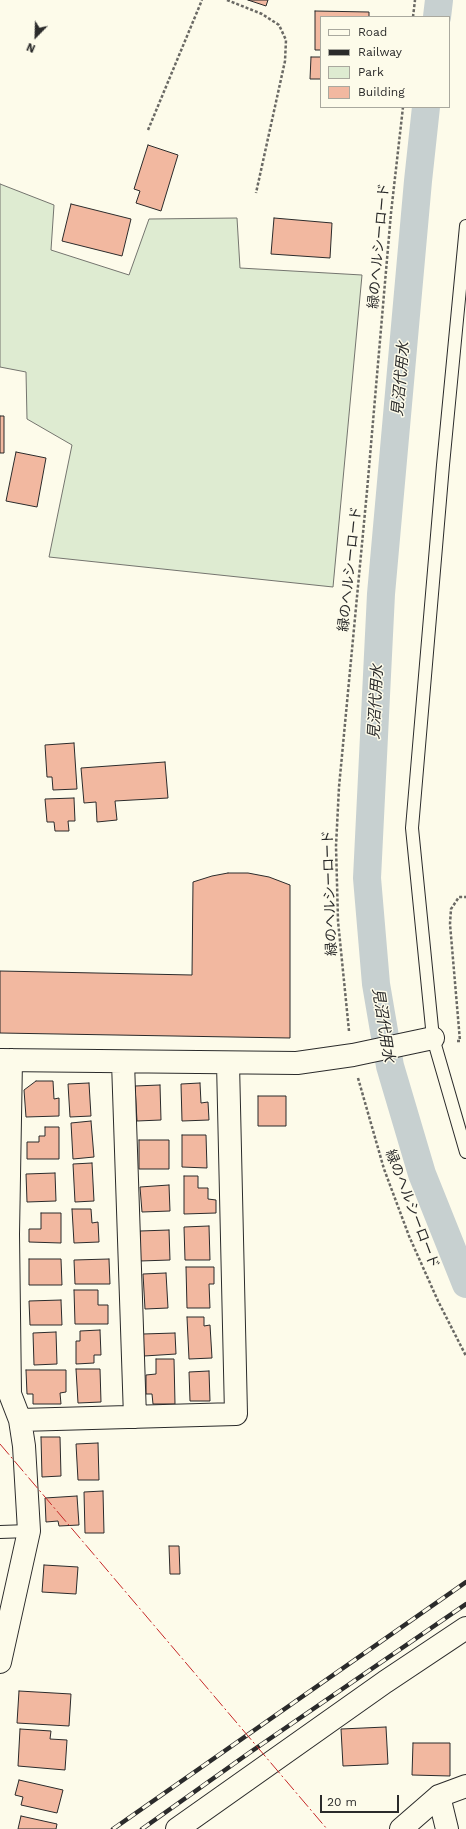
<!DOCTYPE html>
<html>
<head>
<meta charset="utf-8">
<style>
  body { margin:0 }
  #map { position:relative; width:466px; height:1829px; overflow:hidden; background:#fdfbea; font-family:"Work Sans",sans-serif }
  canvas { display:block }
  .legend { position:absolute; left:320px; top:16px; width:130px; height:92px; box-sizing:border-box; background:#fdfbea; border:1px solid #a9a89e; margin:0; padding:5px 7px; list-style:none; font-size:12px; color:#2b2b2b }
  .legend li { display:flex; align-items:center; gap:8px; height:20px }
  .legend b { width:20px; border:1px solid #a9a89e }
  .north { position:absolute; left:16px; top:16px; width:40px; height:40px; -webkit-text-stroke:3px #fdfbea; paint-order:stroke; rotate:203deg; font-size:11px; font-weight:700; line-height:16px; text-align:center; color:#2b2b2b }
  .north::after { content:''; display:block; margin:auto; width:14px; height:18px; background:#2b2b2b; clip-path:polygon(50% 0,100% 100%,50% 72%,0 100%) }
  .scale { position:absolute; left:320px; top:1795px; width:79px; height:18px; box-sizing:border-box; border:2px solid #2b2b2b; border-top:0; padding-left:5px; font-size:12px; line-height:14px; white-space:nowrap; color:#2b2b2b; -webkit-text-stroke:3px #fdfbea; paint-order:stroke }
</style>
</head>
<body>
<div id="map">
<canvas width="466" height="1829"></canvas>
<ul class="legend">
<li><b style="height:5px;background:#fdfbea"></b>Road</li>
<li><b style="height:5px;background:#2b2b2b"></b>Railway</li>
<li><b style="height:11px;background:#deebd1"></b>Park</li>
<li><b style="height:11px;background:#f2b8a0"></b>Building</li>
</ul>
<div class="north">N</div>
<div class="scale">20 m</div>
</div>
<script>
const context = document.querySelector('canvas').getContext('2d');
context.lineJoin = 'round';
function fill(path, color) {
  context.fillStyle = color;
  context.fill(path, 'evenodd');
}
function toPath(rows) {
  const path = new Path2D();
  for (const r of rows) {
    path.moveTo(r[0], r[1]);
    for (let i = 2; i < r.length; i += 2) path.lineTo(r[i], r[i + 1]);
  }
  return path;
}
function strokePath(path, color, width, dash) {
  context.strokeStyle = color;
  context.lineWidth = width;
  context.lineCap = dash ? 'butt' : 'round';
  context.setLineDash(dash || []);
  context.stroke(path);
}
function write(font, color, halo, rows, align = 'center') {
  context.font = font + ' "Work Sans","Noto Sans JP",sans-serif';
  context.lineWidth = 3;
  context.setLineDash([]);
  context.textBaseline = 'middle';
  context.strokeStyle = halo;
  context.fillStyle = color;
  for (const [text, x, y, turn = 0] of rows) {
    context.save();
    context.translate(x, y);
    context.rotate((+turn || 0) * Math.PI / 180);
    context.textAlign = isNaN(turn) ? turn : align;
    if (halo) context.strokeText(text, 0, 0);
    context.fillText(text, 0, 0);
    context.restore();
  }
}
const green = toPath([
  [0,184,54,205,51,250,129,275,149,219,237,218,240,268,362,275,333,587,49,557,72,445,27,419,26,372,0,367,0,184]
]);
fill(green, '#deebd1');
strokePath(green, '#74746e', 1);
strokePath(toPath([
  [437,17,439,0],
  [426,107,418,181,381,594,367,878,376,984,390,1066,422,1174,466,1284]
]), '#c7d0d0', 28);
const building = toPath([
  [248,0,268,0,266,6,248,0],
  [315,11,369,12,369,17,321,17,321,50,315,50,315,11],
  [311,57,321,57,321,79,310,79,311,57],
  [148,145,178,155,161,211,136,203,140,191,134,189,148,145],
  [71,204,131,219,122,256,62,241,71,204],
  [274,218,332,223,330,258,271,254,274,218],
  [0,416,4,416,4,453,0,453,0,416],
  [16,452,46,458,37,507,6,501,16,452],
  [74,743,77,789,53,790,52,777,47,777,45,745,74,743],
  [165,762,168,798,115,801,117,820,97,822,96,802,84,803,81,768,165,762],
  [74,798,75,821,68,821,69,831,55,831,54,822,47,822,45,799,74,798],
  [228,873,248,873,269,877,290,885,290,1038,0,1033,0,971,192,975,193,882,212,876,228,873],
  [36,1081,53,1081,54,1099,59,1098,59,1116,26,1117,24,1090,36,1081],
  [89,1083,91,1116,70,1117,68,1084,89,1083],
  [200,1083,201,1103,208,1102,209,1120,182,1121,181,1084,200,1083],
  [160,1085,161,1120,137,1121,135,1086,160,1085],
  [258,1096,286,1096,286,1126,258,1126,258,1096],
  [91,1121,94,1157,73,1159,71,1123,91,1121],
  [45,1127,59,1127,59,1159,27,1159,27,1142,39,1142,39,1136,45,1136,45,1127],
  [182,1135,206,1135,207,1168,182,1167,182,1135],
  [139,1140,169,1140,169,1169,139,1169,139,1140],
  [92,1163,94,1201,75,1202,73,1164,92,1163],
  [55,1173,56,1201,27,1202,26,1174,55,1173],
  [184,1176,198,1176,198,1188,208,1188,208,1199,216,1200,216,1213,184,1214,184,1176],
  [169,1185,170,1211,142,1212,140,1187,169,1185],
  [72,1209,91,1209,92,1223,98,1222,99,1242,74,1243,72,1209],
  [41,1213,61,1213,61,1243,29,1242,29,1229,41,1229,41,1213],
  [209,1226,210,1260,185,1260,184,1227,209,1226],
  [169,1230,170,1260,140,1261,140,1231,169,1230],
  [29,1259,61,1259,62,1285,29,1285,29,1259],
  [109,1259,110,1284,75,1284,74,1260,109,1259],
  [186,1267,214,1267,214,1284,209,1284,210,1308,187,1308,186,1267],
  [166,1273,168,1308,145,1309,143,1274,166,1273],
  [74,1290,98,1290,98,1305,108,1305,108,1324,75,1324,74,1290],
  [61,1300,62,1325,30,1325,29,1301,61,1300],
  [187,1317,204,1317,204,1326,210,1325,212,1358,189,1359,187,1317],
  [100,1330,101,1355,94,1355,94,1363,76,1364,76,1341,80,1341,80,1331,100,1330],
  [56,1332,57,1364,34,1365,33,1333,56,1332],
  [175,1333,176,1354,144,1356,143,1334,175,1333],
  [156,1359,174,1359,175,1404,153,1404,152,1394,146,1394,146,1375,156,1374,156,1359],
  [76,1369,100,1369,101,1402,78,1403,76,1369],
  [26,1370,66,1370,66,1392,60,1393,61,1404,33,1404,33,1394,27,1394,26,1370],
  [209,1371,210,1401,190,1401,189,1372,209,1371],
  [41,1437,60,1437,61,1476,42,1477,41,1437],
  [98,1443,99,1480,78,1480,76,1444,98,1443],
  [103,1491,104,1533,85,1533,84,1492,103,1491],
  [77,1496,79,1525,59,1526,58,1521,46,1522,45,1498,77,1496],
  [169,1546,179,1546,180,1574,170,1574,169,1546],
  [44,1565,78,1567,76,1594,42,1592,44,1565],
  [19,1691,71,1694,69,1726,17,1723,19,1691],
  [386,1727,388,1764,343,1766,341,1729,386,1727],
  [20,1729,51,1731,50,1739,67,1740,65,1770,18,1766,20,1729],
  [413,1743,450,1743,450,1776,412,1775,413,1743],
  [19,1780,63,1790,57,1813,21,1805,23,1797,15,1795,19,1780],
  [21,1816,57,1824,56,1829,18,1829,21,1816]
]);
fill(building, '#f2b8a0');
strokePath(building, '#2b2b2b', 1);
const service = toPath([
  [466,226,443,465,412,828,433,1038,466,1152],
  [0,1532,29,1531]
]);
const minor = toPath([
  [0,1060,297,1063,353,1055,433,1038],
  [123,1062,135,1417],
  [20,1420,236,1414,228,1063],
  [0,1662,29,1531,24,1446,20,1420,10,1394,8,1234,11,1060],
  [439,1796,447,1829],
  [177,1829,385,1682,466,1628],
  [401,1829,439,1796,466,1786]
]);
strokePath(service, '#2b2b2b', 14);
strokePath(minor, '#2b2b2b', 24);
strokePath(toPath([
  [227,0,262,14,279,25,286,40,285,61,256,193],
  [413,17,415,0],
  [148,130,202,0],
  [349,1031,338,921,336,846,339,787,367,491,391,213,403,107],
  [457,1041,460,1041,450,924,451,909,459,897,466,897],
  [358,1078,384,1169,409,1236,438,1301,466,1356]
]), '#6a6964', 2.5, [3, 2]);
strokePath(service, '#fdfbea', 12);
strokePath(minor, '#fdfbea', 22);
const rail = toPath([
  [113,1829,466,1582],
  [142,1829,249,1753,466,1604]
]);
strokePath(rail, '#2b2b2b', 4.5);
strokePath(rail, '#fdfbea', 3, [9]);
strokePath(toPath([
  [0,1444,327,1829]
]), '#c62828', 1, [14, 3, 2, 3]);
write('14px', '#2b2b2b', '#fdfbea', [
  ["緑のヘルシーロード",379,246,-85],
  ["緑のヘルシーロード",350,569,-84],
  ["緑のヘルシーロード",330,893,-92],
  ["緑のヘルシーロード",412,1209,69]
]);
write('italic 15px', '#2b2b2b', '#fdfbea', [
  ["見沼代用水",401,379,-85],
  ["見沼代用水",376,702,-87],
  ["見沼代用水",383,1025,81]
]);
</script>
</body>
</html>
